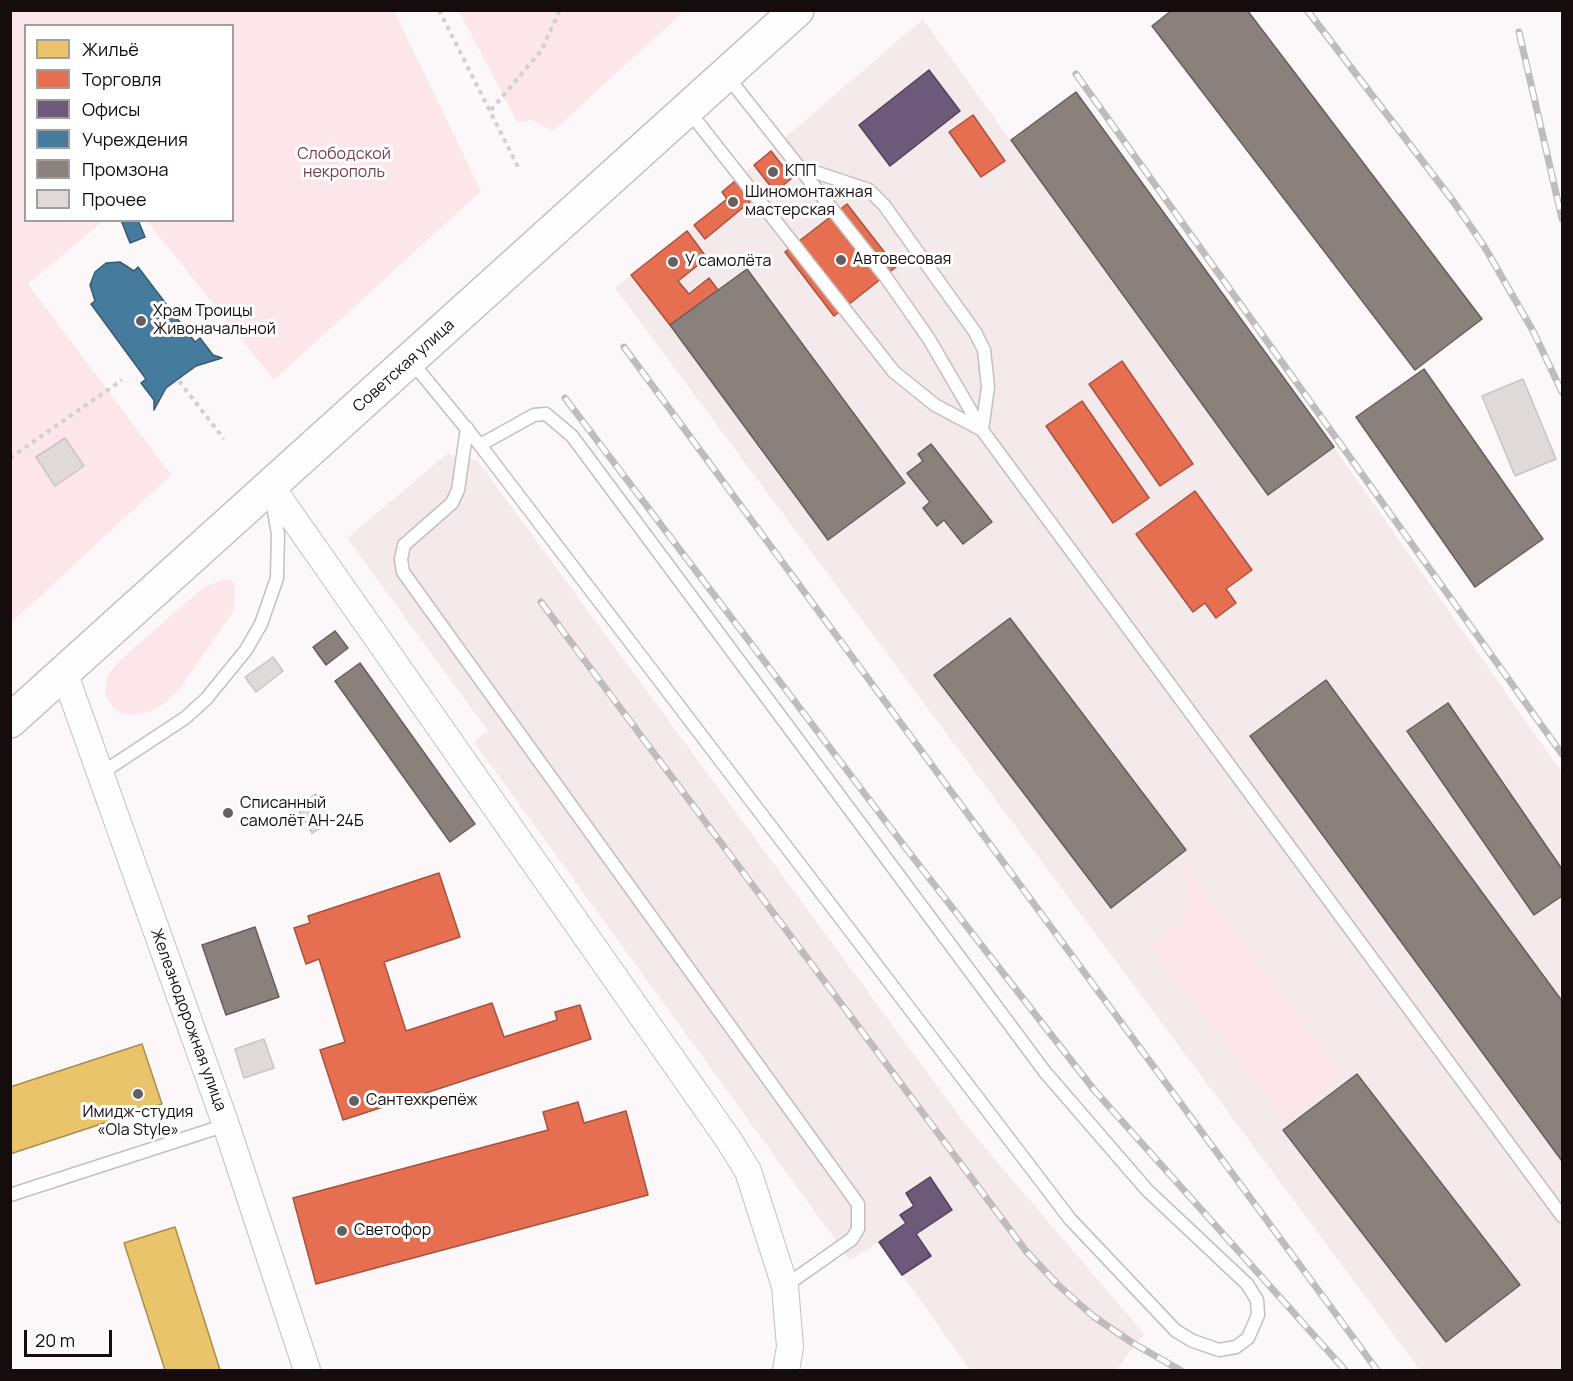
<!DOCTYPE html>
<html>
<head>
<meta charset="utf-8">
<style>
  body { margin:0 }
  #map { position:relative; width:1573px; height:1381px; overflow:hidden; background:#fcf8f9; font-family:Manrope,sans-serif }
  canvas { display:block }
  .frame { position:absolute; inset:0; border:12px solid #150c0d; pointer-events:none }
  .legend { position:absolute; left:24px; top:24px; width:210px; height:198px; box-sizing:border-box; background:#fff; border:2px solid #a19e9e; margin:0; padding:8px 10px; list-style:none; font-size:18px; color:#150c0d }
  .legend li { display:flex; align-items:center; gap:12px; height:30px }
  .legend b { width:30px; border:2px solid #a19e9e }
  .scale { position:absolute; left:24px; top:1330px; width:88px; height:27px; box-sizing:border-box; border:3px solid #150c0d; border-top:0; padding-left:8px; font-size:18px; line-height:21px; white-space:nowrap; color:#150c0d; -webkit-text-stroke:4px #fff; paint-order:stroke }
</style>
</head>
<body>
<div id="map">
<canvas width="1573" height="1381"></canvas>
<div class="frame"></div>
<ul class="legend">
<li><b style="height:16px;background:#e9c46a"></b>Жильё</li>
<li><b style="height:16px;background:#e76f51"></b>Торговля</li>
<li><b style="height:16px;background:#6d597a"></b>Офисы</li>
<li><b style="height:16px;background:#457b9d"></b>Учреждения</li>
<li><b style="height:16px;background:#8a817c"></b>Промзона</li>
<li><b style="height:16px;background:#e0d9da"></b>Прочее</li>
</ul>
<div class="scale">20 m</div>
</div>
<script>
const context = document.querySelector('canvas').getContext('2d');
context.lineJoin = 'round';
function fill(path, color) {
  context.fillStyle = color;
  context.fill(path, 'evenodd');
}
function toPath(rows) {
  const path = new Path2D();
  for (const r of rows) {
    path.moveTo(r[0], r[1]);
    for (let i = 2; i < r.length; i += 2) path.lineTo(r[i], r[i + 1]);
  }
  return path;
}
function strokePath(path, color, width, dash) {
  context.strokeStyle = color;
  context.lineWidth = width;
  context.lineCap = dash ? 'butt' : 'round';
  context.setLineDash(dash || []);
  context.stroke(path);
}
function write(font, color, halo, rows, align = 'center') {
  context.font = font + ' Manrope,sans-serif';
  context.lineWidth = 6;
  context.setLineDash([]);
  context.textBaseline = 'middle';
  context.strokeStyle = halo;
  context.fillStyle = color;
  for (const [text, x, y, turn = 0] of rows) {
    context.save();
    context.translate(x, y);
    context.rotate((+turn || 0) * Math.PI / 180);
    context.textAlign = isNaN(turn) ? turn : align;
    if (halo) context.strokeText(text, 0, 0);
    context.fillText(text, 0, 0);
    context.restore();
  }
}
fill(toPath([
  [923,19,1010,140,1076,92,1334,447,1562,773,1562,1370,1420,1370,615,288,727,199,722,192],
  [447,454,477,460,965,1124,1144,1334,1116,1370,970,1370,879,1242,850,1260,474,742,488,731,347,538]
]), '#f4e9eb');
fill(toPath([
  [11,11,394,11,481,191,274,380,147,221,232,220,232,26,26,26,26,220,103,221,28,284,171,475,11,623],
  [459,11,684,11,553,131,532,120,517,122],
  [225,579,233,581,235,590,234,610,181,687,164,704,151,711,135,715,123,714,113,707,105,694,108,675,118,662,204,587],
  [1183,863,1343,1074,1286,1120,1149,946,1180,922,1187,906,1189,888]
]), '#fce6ea');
const homes = toPath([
  [142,1044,162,1104,10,1154,10,1087,142,1044],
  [175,1227,220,1370,165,1370,124,1243,175,1227]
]);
fill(homes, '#e9c46a');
strokePath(homes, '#a98d4e', 1.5);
const shops = toPath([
  [973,115,1005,161,981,177,949,132,973,115],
  [771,151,792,178,775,192,754,165,771,151],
  [735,181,751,201,705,239,694,225,727,199,722,192,735,181],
  [847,204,896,267,834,316,785,252,847,204],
  [687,231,707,258,678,281,689,294,709,278,718,290,670,325,631,275,687,231],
  [1122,361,1193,464,1160,486,1089,384,1122,361],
  [1082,401,1149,498,1113,523,1046,426,1082,401],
  [1195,491,1252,570,1226,589,1236,603,1216,618,1205,603,1193,612,1136,534,1195,491],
  [439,873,460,937,384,962,406,1031,492,1003,504,1037,557,1020,555,1012,580,1005,591,1039,343,1120,320,1050,345,1042,319,959,306,964,294,928,310,923,308,916,439,873],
  [578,1102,584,1123,626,1111,648,1195,316,1284,293,1198,548,1130,543,1112,578,1102]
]);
fill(shops, '#e76f51');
strokePath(shops, '#a8513d', 1.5);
const offices = toPath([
  [929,70,960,111,890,166,859,125,929,70],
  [930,1177,952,1210,916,1234,931,1256,902,1275,879,1242,906,1223,900,1215,914,1206,906,1193,930,1177]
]);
fill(offices, '#6d597a');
strokePath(offices, '#534259', 1.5);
const public = toPath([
  [121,220,138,220,145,237,130,243,121,220],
  [120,262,134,271,138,267,195,342,200,338,213,355,222,358,196,366,166,388,154,410,154,400,141,383,146,379,91,304,95,301,90,285,95,272,106,263,120,262]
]);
fill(public, '#457b9d');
strokePath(public, '#375a72', 1.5);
const industry = toPath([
  [1172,10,1247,10,1482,319,1415,370,1152,26,1172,10],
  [1076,92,1334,447,1268,495,1011,140,1076,92],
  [747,269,905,483,828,540,670,325,747,269],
  [1424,369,1543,539,1475,587,1356,417,1424,369],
  [931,444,992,522,963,544,944,520,937,526,923,508,930,502,907,473,923,461,918,454,931,444],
  [1010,618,1186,850,1111,908,934,675,1010,618],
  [335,631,348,648,326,665,313,647,335,631],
  [360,663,475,824,450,842,335,681,360,663],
  [1326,680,1562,1001,1562,1161,1250,736,1326,680],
  [1448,703,1562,869,1562,896,1534,915,1407,731,1448,703],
  [255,927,279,997,226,1015,202,945,255,927],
  [1357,1074,1520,1285,1446,1342,1283,1130,1357,1074]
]);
fill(industry, '#8a817c');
strokePath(industry, '#675e5b', 1.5);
const building = toPath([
  [1523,379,1556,459,1515,476,1482,396,1523,379],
  [65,438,84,466,55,486,36,457,65,438],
  [273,657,283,671,256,692,245,677,273,657],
  [316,794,332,821,312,833,296,806,316,794],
  [264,1039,274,1068,244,1078,235,1049,264,1039]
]);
fill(building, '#e0d9da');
strokePath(building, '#cac3c5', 1.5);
const lane = toPath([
  [727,76,885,276,929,339,982,430],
  [688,110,894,372,935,405,982,430],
  [800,167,869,190,884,205,975,332,984,350,988,387,982,430,1562,1216],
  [411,361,480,445,1070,1219,1176,1331,1193,1341,1219,1350,1236,1347,1248,1338,1258,1315,1257,1300,1247,1284,1147,1190,1045,1072,572,436,546,414,534,415,480,445],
  [467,428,458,490,452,503,404,545,401,559,403,572,858,1204,858,1229,852,1239,785,1286],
  [100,774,185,718,206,699,246,650,261,624,277,578,278,534,272,500],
  [10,1195,226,1125]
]);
const street = toPath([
  [270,485,728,1139,748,1171,785,1286,790,1347,786,1370],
  [64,672,226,1125,307,1370]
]);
const secondary = toPath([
  [10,721,797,10]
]);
strokePath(lane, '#c4bebf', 15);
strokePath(street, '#c4bebf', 28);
strokePath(secondary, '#c4bebf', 36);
strokePath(toPath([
  [439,10,518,167],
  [491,110,541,51,560,10],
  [179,381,224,439],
  [10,458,122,380]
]), '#d2d1d1', 4, [4.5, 4.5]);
strokePath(lane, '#fffefe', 12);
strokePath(street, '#fffefe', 26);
strokePath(secondary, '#fffefe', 33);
const rail = toPath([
  [1307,10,1453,201,1484,246,1533,331,1562,392],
  [1519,32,1562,219],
  [1076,74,1562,754],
  [624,347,1377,1370],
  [565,398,905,847,1095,1091,1345,1370],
  [541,602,1026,1251,1058,1285,1093,1316,1131,1342,1180,1370]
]);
strokePath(rail, '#bfbcbe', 7);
strokePath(rail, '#fff', 4.5, [14]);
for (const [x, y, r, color] of [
  [773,172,6,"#665f60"],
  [733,202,6,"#665f60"],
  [841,260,6,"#665f60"],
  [673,262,6,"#665f60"],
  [141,321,6,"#665f60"],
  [228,813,6,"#665f60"],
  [138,1094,6,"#665f60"],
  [354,1101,6,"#665f60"],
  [342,1231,6,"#665f60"]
]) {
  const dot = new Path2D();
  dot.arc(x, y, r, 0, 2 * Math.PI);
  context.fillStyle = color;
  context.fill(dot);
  strokePath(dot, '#fff', 2);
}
write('16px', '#763f4b', '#fff', [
  ["Слободской",344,155],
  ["некрополь",344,173]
]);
write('16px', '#150c0d', '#fff', [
  ["КПП",785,172],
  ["Шиномонтажная",745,193],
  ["мастерская",745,211],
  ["Автовесовая",853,260],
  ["У самолёта",685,262],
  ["Храм Троицы",153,312],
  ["Живоначальной",153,330],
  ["Списанный",240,804],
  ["самолёт АН-24Б",240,822],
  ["Сантехкрепёж",366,1101],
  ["Имидж-студия",138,1113,"center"],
  ["«Ola Style»",138,1131,"center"],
  ["Светофор",354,1231]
], 'left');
write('16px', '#150c0d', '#fff', [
  ["Советская улица",404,366,-42],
  ["Железнодорожная улица",188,1020,70]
]);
</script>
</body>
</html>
